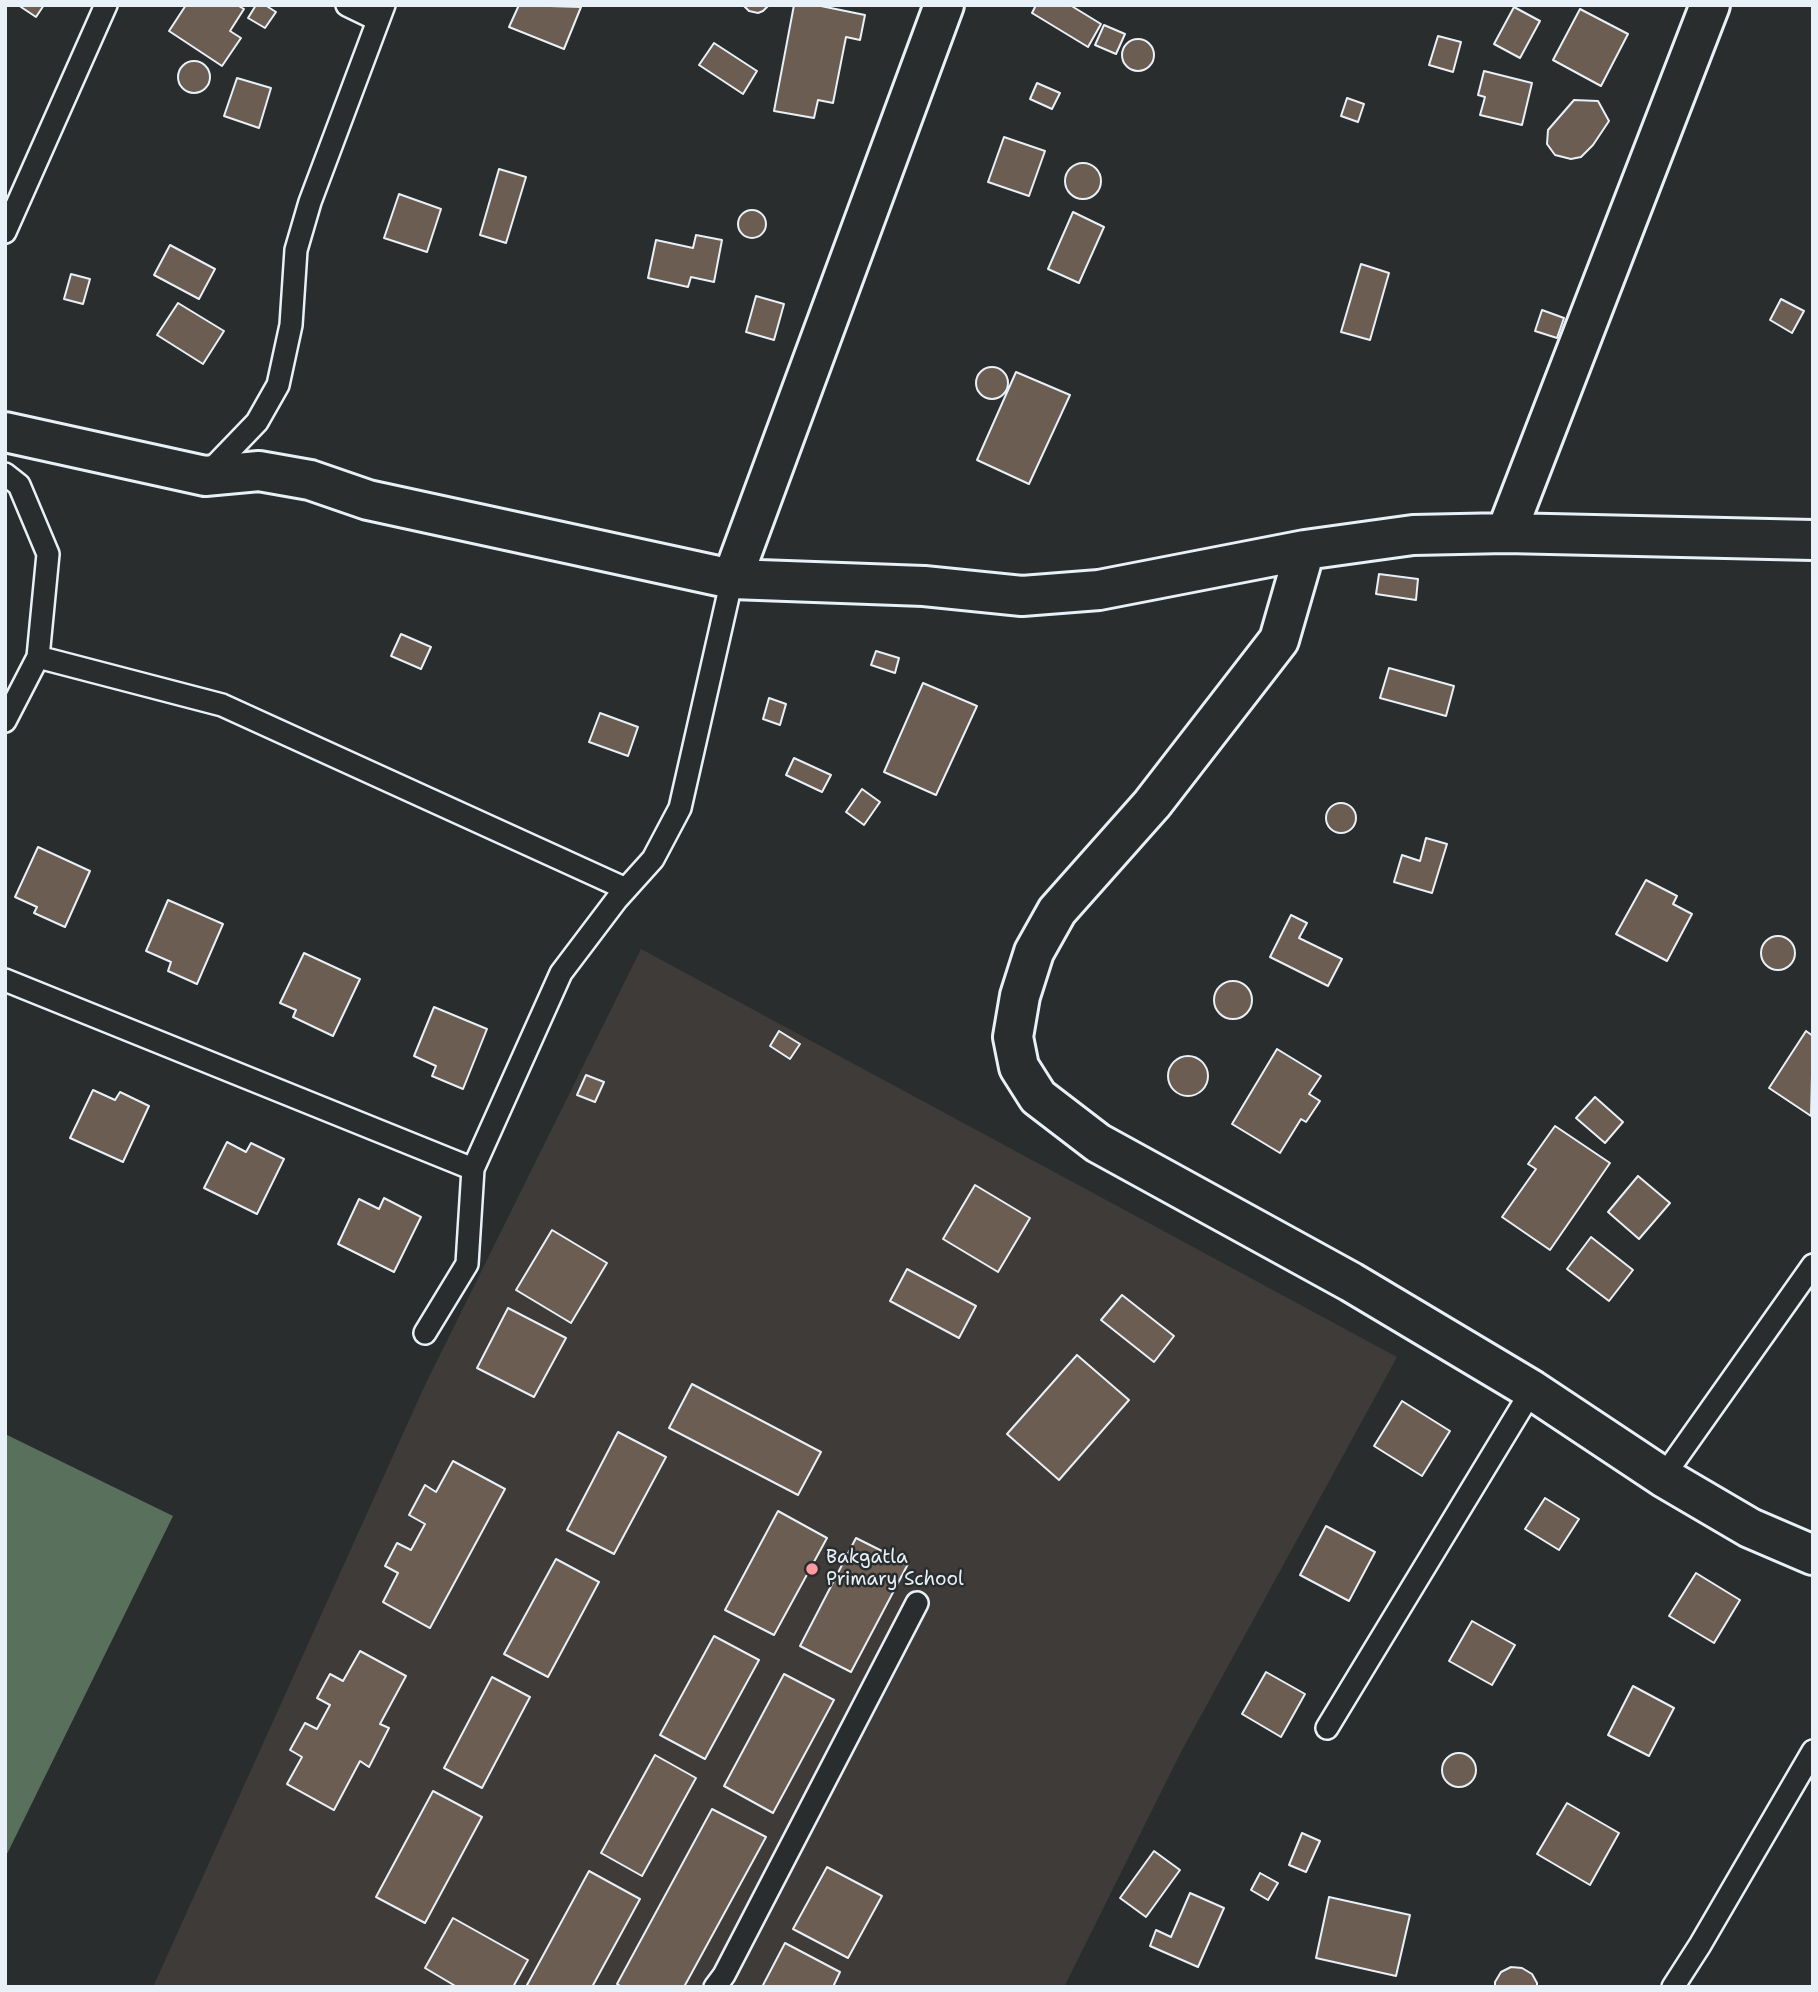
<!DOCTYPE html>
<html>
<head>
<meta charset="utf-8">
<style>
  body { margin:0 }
  #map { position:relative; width:1818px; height:1992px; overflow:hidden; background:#2a2d2e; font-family:"Shantell Sans",sans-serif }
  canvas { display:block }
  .frame { position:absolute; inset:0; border:7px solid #e8f1f8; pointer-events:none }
</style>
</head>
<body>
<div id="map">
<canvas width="1818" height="1992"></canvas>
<div class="frame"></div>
</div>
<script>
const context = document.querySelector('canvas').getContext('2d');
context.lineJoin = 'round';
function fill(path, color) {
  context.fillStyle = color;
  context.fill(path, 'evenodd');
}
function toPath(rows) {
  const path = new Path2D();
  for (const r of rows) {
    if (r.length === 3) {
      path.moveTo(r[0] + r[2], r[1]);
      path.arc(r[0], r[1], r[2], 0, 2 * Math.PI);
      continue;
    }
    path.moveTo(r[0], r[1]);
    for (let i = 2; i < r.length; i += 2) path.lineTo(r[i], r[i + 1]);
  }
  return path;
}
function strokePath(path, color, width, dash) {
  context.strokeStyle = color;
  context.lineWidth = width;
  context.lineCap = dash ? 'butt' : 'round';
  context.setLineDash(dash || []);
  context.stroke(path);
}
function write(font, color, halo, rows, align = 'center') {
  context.font = font + ' "Shantell Sans",sans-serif';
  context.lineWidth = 5;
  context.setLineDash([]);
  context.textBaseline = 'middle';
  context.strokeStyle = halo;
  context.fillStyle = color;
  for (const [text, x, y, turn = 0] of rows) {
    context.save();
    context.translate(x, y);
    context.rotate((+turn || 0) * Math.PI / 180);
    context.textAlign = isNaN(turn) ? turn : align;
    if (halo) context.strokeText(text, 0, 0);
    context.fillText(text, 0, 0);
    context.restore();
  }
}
fill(toPath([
  [641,949,1397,1357,1181,1752,1064,1987,153,1987,425,1385]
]), '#3e3b39');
fill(toPath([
  [5,1434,173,1516,5,1858]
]), '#59705d');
const building = toPath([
  [18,5,44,5,36,17,18,5],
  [186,5,237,5,244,9,230,31,241,38,222,66,169,31,186,5],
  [256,5,265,5,276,12,265,28,248,18,256,5],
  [519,5,581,7,564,49,509,27,519,5],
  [743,5,769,5,763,11,758,13,749,11,743,5],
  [794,5,816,5,865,15,860,40,846,37,833,103,818,100,814,118,774,111,794,5],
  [1036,5,1070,5,1101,24,1088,47,1032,13,1036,5],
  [1514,7,1540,21,1520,58,1494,44,1514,7],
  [1580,9,1628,34,1601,86,1553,60,1580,9],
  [1104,25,1125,34,1116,54,1095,45,1104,25],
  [1438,36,1461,42,1453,72,1429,65,1438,36],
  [1138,55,16],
  [714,43,757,71,743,94,699,65,714,43],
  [194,77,16],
  [1484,71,1532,83,1522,125,1480,115,1485,97,1478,95,1484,71],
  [237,78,271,88,259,128,224,116,237,78],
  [1037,83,1060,93,1052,109,1030,99,1037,83],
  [1347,98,1364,104,1358,122,1341,116,1347,98],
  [1574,100,1598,101,1609,121,1593,145,1581,157,1571,159,1555,155,1547,144,1548,130,1574,100],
  [1004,137,1045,151,1029,196,988,182,1004,137],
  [1083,181,18],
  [499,169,526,177,506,243,480,235,499,169],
  [399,194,441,209,427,252,384,238,399,194],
  [752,224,14],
  [1073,212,1104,227,1079,283,1048,269,1073,212],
  [696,235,722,240,714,282,691,277,688,287,648,278,656,240,693,248,696,235],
  [170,245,215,269,199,299,154,275,170,245],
  [1361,264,1389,273,1370,340,1341,332,1361,264],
  [71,274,90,279,83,304,64,299,71,274],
  [756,296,784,304,774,340,746,332,756,296],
  [1781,299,1804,311,1792,333,1770,320,1781,299],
  [178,303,224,331,203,364,157,335,178,303],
  [1542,310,1564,318,1557,338,1535,331,1542,310],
  [992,383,16],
  [1016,372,1070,395,1029,484,977,460,1016,372],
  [1379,574,1418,579,1416,600,1376,594,1379,574],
  [401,634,431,647,421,669,391,656,401,634],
  [876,651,899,658,895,673,871,665,876,651],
  [1389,668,1454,686,1446,716,1380,698,1389,668],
  [923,683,977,706,936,795,884,772,923,683],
  [769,698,786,704,780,725,763,719,769,698],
  [600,713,638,727,628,756,589,742,600,713],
  [794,758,831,775,822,792,786,775,794,758],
  [862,789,880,802,864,825,846,812,862,789],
  [1341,818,15],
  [1426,838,1447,844,1432,893,1394,882,1402,855,1420,861,1426,838],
  [38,847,90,871,65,927,34,913,37,907,15,897,38,847],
  [1646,880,1677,896,1673,904,1692,914,1667,961,1616,934,1646,880],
  [168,900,223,924,197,984,168,971,171,962,146,951,168,900],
  [1291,915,1307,923,1299,938,1342,959,1328,986,1270,957,1291,915],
  [1778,953,17],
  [304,953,360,979,333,1036,293,1017,296,1010,280,1003,304,953],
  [1233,1000,19],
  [434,1007,487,1029,463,1089,432,1076,436,1066,414,1056,434,1007],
  [779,1031,800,1044,790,1059,770,1046,779,1031],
  [1806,1031,1813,1036,1811,1116,1769,1088,1806,1031],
  [1277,1049,1321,1076,1309,1094,1320,1101,1306,1122,1301,1119,1280,1153,1232,1124,1277,1049],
  [1188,1076,20],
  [586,1075,604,1082,595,1102,577,1095,586,1075],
  [93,1090,115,1100,120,1092,149,1106,123,1162,70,1138,93,1090],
  [1595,1097,1623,1122,1605,1143,1576,1118,1595,1097],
  [1555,1126,1610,1163,1550,1250,1502,1217,1536,1169,1528,1164,1555,1126],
  [227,1142,246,1152,251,1143,284,1159,257,1214,204,1188,227,1142],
  [1638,1176,1670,1203,1639,1239,1608,1212,1638,1176],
  [975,1185,1030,1218,998,1272,943,1239,975,1185],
  [384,1198,421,1217,394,1272,338,1244,359,1199,379,1209,384,1198],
  [552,1230,607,1263,571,1323,516,1290,552,1230],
  [1591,1237,1633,1270,1609,1301,1567,1269,1591,1237],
  [907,1269,976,1306,959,1338,890,1301,907,1269],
  [1122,1295,1174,1336,1154,1362,1101,1320,1122,1295],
  [508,1308,566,1338,534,1397,477,1368,508,1308],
  [1077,1355,1129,1400,1059,1480,1007,1434,1077,1355],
  [692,1384,821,1452,798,1495,669,1428,692,1384],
  [1402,1401,1450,1431,1422,1476,1374,1446,1402,1401],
  [618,1432,666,1457,614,1554,567,1530,618,1432],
  [453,1461,505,1489,430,1628,383,1602,398,1573,385,1566,397,1543,411,1550,425,1524,409,1515,425,1485,436,1492,453,1461],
  [1545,1498,1579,1519,1559,1550,1525,1529,1545,1498],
  [778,1511,827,1538,774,1635,725,1610,778,1511],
  [1326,1526,1375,1552,1349,1601,1300,1575,1326,1526],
  [856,1538,908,1564,851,1672,800,1646,856,1538],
  [556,1559,599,1582,548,1677,504,1654,556,1559],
  [1696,1573,1740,1600,1714,1643,1669,1616,1696,1573],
  [1472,1621,1515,1645,1492,1685,1449,1661,1472,1621],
  [714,1636,759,1660,705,1759,660,1735,714,1636],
  [360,1651,406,1676,380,1724,389,1728,369,1767,360,1761,334,1810,287,1784,302,1757,290,1750,305,1723,317,1729,330,1705,317,1698,330,1674,343,1681,360,1651],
  [1266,1672,1305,1694,1281,1737,1242,1714,1266,1672],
  [784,1674,834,1700,773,1813,724,1786,784,1674],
  [492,1677,530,1697,482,1788,444,1768,492,1677],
  [1633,1686,1674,1708,1649,1756,1608,1735,1633,1686],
  [1459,1770,17],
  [655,1755,696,1778,642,1876,601,1853,655,1755],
  [433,1791,482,1817,425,1923,376,1897,433,1791],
  [1567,1803,1619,1833,1590,1885,1537,1854,1567,1803],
  [712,1809,766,1837,684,1987,622,1987,617,1984,712,1809],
  [1302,1833,1320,1841,1306,1872,1289,1865,1302,1833],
  [1154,1851,1180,1870,1146,1917,1120,1898,1154,1851],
  [827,1867,882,1896,848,1958,793,1929,827,1867],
  [589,1871,640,1899,592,1987,530,1987,527,1985,589,1871],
  [1260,1873,1278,1883,1268,1900,1251,1890,1260,1873],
  [1190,1893,1224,1908,1198,1967,1150,1946,1156,1930,1171,1937,1190,1893],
  [1329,1897,1410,1915,1396,1976,1316,1958,1329,1897],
  [453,1918,528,1960,513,1987,457,1987,425,1968,453,1918],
  [785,1943,840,1972,833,1987,762,1987,785,1943],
  [1511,1967,1522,1968,1532,1974,1537,1983,1537,1987,1495,1987,1495,1982,1501,1972,1511,1967]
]);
fill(building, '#6c5d53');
strokePath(building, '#e8f1f8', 2);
const lane = toPath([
  [347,5,378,20],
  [5,232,106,5],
  [5,474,19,485,48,554,38,657,5,721],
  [206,475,257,422,278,385,291,325,296,250,310,202,384,5],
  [38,657,222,705,626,889],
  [5,980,473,1169],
  [425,1333,467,1264,473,1169,561,973,617,899,653,859,680,808,732,579],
  [1663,1477,1813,1265],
  [1327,1728,1532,1390],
  [715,1987,724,1975,917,1603],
  [1673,1987,1700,1945,1813,1751]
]);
const street = toPath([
  [5,432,205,476,259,471,310,480,368,500,732,579,924,586,1022,596,1099,590,1305,550],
  [1506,533,1710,5],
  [1813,540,1506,533,1413,535,1305,550,1279,640,1152,804,1057,911,1034,952,1020,996,1013,1037,1019,1067,1038,1097,1098,1143,1351,1282,1532,1390,1663,1477,1750,1528,1813,1555],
  [732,579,944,5]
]);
strokePath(lane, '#e8f1f8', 26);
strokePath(street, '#e8f1f8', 44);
strokePath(lane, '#2a2d2e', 21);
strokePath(street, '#2a2d2e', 38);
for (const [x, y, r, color] of [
  [812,1569,7,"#ff9aa2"]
]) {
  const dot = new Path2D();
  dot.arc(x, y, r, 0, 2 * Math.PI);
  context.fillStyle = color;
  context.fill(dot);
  strokePath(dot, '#2a2d2e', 2.5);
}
write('19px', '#e8f1f8', '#2a2d2e', [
  ["Bakgatla",826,1558],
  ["Primary School",826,1580]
], 'left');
</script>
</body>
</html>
